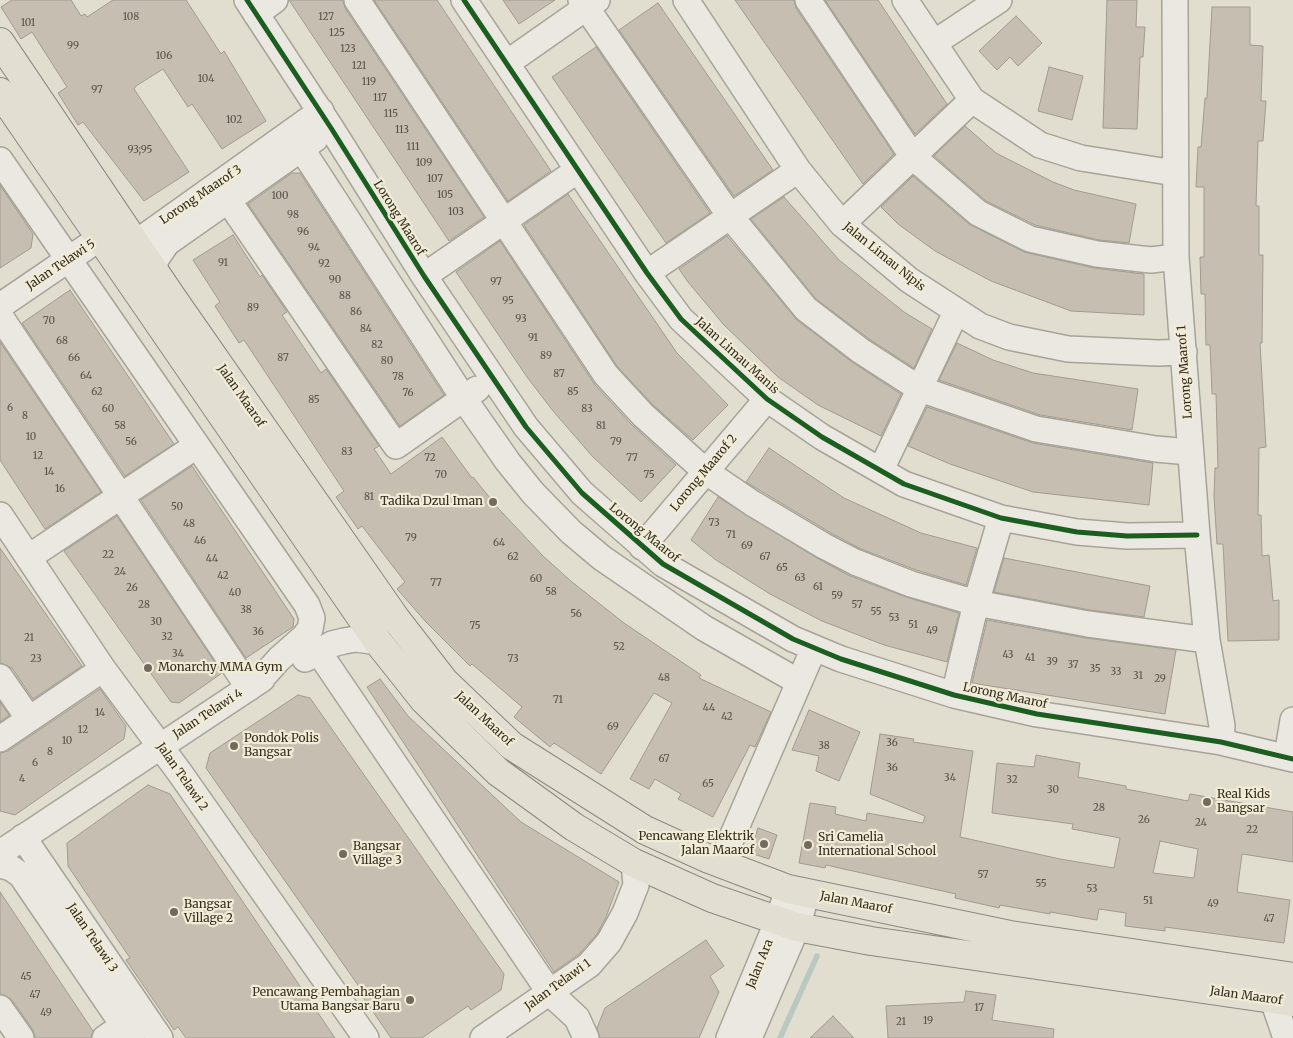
<!DOCTYPE html>
<html>
<head>
<meta charset="utf-8">
<style>
  body { margin:0 }
  canvas { display:block; background:#e1ded0 }
</style>
</head>
<body>
<canvas width="1293" height="1038"></canvas>
<script>
const context = document.querySelector('canvas').getContext('2d');
context.lineJoin = 'round';
function toPath(rows) {
  const path = new Path2D();
  for (const r of rows) {
    path.moveTo(r[0], r[1]);
    for (let i = 2; i < r.length; i += 2) path.lineTo(r[i], r[i + 1]);
  }
  return path;
}
function strokePath(path, color, width, dash) {
  context.strokeStyle = color;
  context.lineWidth = width;
  context.lineCap = dash ? 'butt' : 'round';
  context.setLineDash(dash || []);
  context.stroke(path);
}
function fill(path, color) {
  context.fillStyle = color;
  context.fill(path, 'evenodd');
}
function write(font, color, halo, rows, align = 'center') {
  context.font = font + ' Merriweather,serif';
  context.lineWidth = 4.5;
  context.setLineDash([]);
  context.textBaseline = 'middle';
  context.strokeStyle = halo;
  context.fillStyle = color;
  for (const [text, x, y, turn = 0] of rows) {
    context.save();
    context.translate(x, y);
    context.rotate((+turn || 0) * Math.PI / 180);
    context.textAlign = isNaN(turn) ? turn : align;
    if (halo) context.strokeText(text, 0, 0);
    context.fillText(text, 0, 0);
    context.restore();
  }
}
strokePath(toPath([
  [780,1038,817,956]
]), '#b9c8c1', 5.5);
const building = toPath([
  [12,0,71,0,81,16,85,14,87,17,113,0,186,0,221,54,224,51,266,121,222,149,192,104,188,107,163,69,136,86,134,89,189,172,144,201,83,122,78,125,58,93,67,87,32,32,21,39,1,7,12,0],
  [289,0,343,0,345,8,484,217,449,241,289,0],
  [374,0,437,0,551,171,508,201,374,0],
  [503,0,555,0,519,24,503,0],
  [735,0,794,0,796,8,894,154,863,184,735,0],
  [825,0,878,0,947,104,915,134,825,0],
  [1107,0,1137,0,1136,27,1145,27,1143,57,1140,57,1137,129,1103,128,1107,0],
  [658,3,773,170,734,196,619,30,658,3],
  [1212,7,1250,7,1250,45,1263,46,1261,101,1266,101,1263,141,1258,141,1256,206,1259,206,1259,255,1263,255,1262,343,1260,343,1266,447,1259,448,1258,515,1261,515,1262,556,1269,555,1273,601,1279,600,1279,640,1228,641,1223,544,1217,544,1214,496,1215,468,1218,468,1216,394,1212,394,1210,345,1206,345,1205,294,1201,294,1200,257,1204,257,1204,187,1196,187,1198,147,1201,147,1205,98,1207,98,1212,7],
  [1016,16,1042,43,1018,66,1010,57,997,70,979,51,1016,16],
  [596,47,710,213,666,243,552,77,596,47],
  [1049,67,1083,76,1072,120,1038,111,1049,67],
  [965,126,996,153,1053,182,1074,190,1136,204,1129,243,1099,240,1035,225,986,201,934,156,965,126],
  [292,173,300,173,444,395,400,426,248,204,292,173],
  [913,176,969,224,1024,252,1094,268,1144,274,1144,315,1071,311,991,281,935,251,898,224,881,207,913,176],
  [0,185,33,234,31,248,0,268,0,185],
  [568,194,677,353,728,405,693,440,653,405,617,366,524,225,568,194],
  [784,197,839,260,904,312,932,329,914,368,869,339,816,299,751,219,784,197],
  [233,235,260,277,262,275,287,312,282,315,321,373,326,369,379,446,374,449,391,474,442,437,472,478,473,477,498,508,543,556,572,582,624,623,701,675,699,678,771,712,755,747,750,745,713,817,678,799,681,794,655,779,649,789,630,779,672,703,654,693,601,774,554,743,550,747,514,717,522,707,472,664,470,666,426,622,397,589,405,582,362,526,358,529,336,497,344,491,244,340,239,343,215,306,220,302,193,260,233,235],
  [727,236,797,320,852,362,901,394,881,436,818,405,778,377,724,325,688,282,679,269,727,236],
  [500,241,595,385,632,425,676,465,641,502,593,457,553,411,527,377,456,272,500,241],
  [70,290,174,444,125,476,22,323,70,290],
  [0,342,101,492,45,529,0,460,0,342],
  [957,343,993,360,1033,373,1138,389,1132,430,1040,415,939,380,957,343],
  [927,407,1033,443,1153,463,1149,505,1033,492,950,464,908,446,927,407],
  [769,448,844,498,921,533,977,548,966,585,916,570,861,549,831,533,746,482,769,448],
  [192,466,294,619,293,627,246,658,141,500,192,466],
  [718,497,817,558,848,575,906,597,959,613,947,662,884,645,822,621,770,594,716,560,691,540,718,497],
  [117,516,222,673,179,703,171,702,64,551,117,516],
  [0,548,82,666,33,699,12,668,0,663,0,548],
  [1004,558,1150,586,1144,617,1090,610,994,592,1004,558],
  [987,620,1086,638,1176,650,1165,714,972,683,987,620],
  [380,679,408,716,521,822,619,882,606,917,597,934,579,954,554,972,367,687,380,679],
  [100,689,126,726,124,739,15,815,0,811,0,753,8,751,100,689],
  [298,695,310,698,504,974,501,990,471,1010,468,1006,422,1038,391,1038,358,990,360,988,206,768,210,753,298,695],
  [0,702,9,715,0,722,0,702],
  [809,710,860,732,839,781,816,771,819,756,792,750,809,710],
  [880,734,914,739,913,742,973,751,960,837,1060,859,1114,868,1120,838,1072,829,1073,824,992,813,997,763,1034,767,1036,755,1080,763,1078,777,1126,786,1126,789,1188,801,1190,794,1293,812,1293,862,1242,854,1237,892,1290,900,1284,943,1165,927,1165,931,1125,926,1126,913,1099,909,1097,920,1050,912,1050,914,1000,905,999,908,955,898,956,894,826,865,825,868,799,863,810,803,836,807,835,814,866,821,867,813,923,823,925,816,870,794,880,734],
  [1160,841,1198,849,1194,878,1153,873,1160,841],
  [148,785,170,794,335,1038,186,1038,178,1027,174,1030,126,960,130,958,68,866,67,843,148,785],
  [758,828,777,835,769,859,750,853,758,828],
  [0,892,93,1031,91,1038,35,1038,33,1030,12,1000,0,994,0,892],
  [706,940,724,966,710,976,719,992,699,1038,600,1038,597,1028,605,1008,706,940],
  [966,991,996,995,992,1020,1054,1029,1053,1038,888,1038,886,1006,964,1002,966,991],
  [833,1016,854,1038,810,1038,833,1016]
]);
fill(building, '#c5beb1');
strokePath(building, '#a19a8f', 1);
const minor = toPath([
  [247,0,331,128,424,276,526,427,582,493,663,564,793,639,841,659,954,695,1037,714,1221,742,1293,759],
  [357,0,606,375,643,415,705,471,752,503,824,546,855,562,911,584,976,603,1088,624,1207,640],
  [464,0,647,273,681,319,767,399,822,437,904,484,1001,518,1077,532,1127,536,1197,535],
  [581,0,730,216,806,309,861,351,920,389,1036,429,1156,449,1190,452],
  [686,0,798,170,842,224,909,280,980,326,1009,337,1068,349,1158,353,1184,352],
  [808,0,913,157,978,213,1030,239,1097,254,1151,260,1176,257],
  [905,0,972,100,1040,145,1081,158,1175,173],
  [1175,0,1176,257,1197,535,1207,640,1222,726,1221,742],
  [256,14,275,0],
  [934,43,999,0],
  [507,63,597,0],
  [301,148,464,399,508,462,533,493,571,532,602,558,704,628,799,682],
  [0,160,307,605,312,618,310,629,304,637,279,659,261,679],
  [228,200,396,446,477,389],
  [842,224,972,100],
  [119,255,321,111],
  [154,269,156,259,167,243,315,139],
  [647,273,798,170],
  [424,276,578,170],
  [0,306,116,227],
  [0,316,249,688],
  [881,470,956,312],
  [0,515,103,669,180,773,366,1038],
  [642,547,767,399],
  [29,557,196,446],
  [318,651,550,993,577,1018,586,1038],
  [305,659,332,644,344,641,356,639,378,642],
  [0,677,29,719],
  [954,695,976,603,1001,518],
  [0,739,103,669],
  [1287,757,1293,720],
  [23,837,160,1038],
  [729,844,814,648],
  [0,853,262,679],
  [0,865,11,868,21,875,132,1038],
  [1273,1000,1286,1038],
  [0,1008,21,1038],
  [105,1038,124,1025],
  [483,1038,589,965,609,942,625,913,636,885,634,863],
  [729,1038,778,920,788,889],
  [749,1038,797,927,807,893]
]);
const major = toPath([
  [0,42,171,296,396,619,444,681,512,746,645,830,709,859,788,889,1010,935,1293,977],
  [0,92,378,642,424,700,498,772,574,827,634,863,712,898,797,927,871,941,1293,1002]
]);
strokePath(minor, '#a7a398', 28);
strokePath(major, '#8c887f', 30);
strokePath(minor, '#eae8e0', 25);
strokePath(major, '#e2dfd2', 28);
strokePath(toPath([
  [247,0,331,128,424,276,526,427,582,493,663,564,793,639,841,659,954,695,1037,714,1221,742,1293,759],
  [464,0,647,273,681,319,767,399,822,437,904,484,1001,518,1077,532,1127,536,1197,535]
]), '#1b5e20', 5);
for (const [x, y, r, color] of [
  [493,502,5,"#716b5e"],
  [148,668,5,"#716b5e"],
  [234,746,5,"#716b5e"],
  [1207,802,5,"#716b5e"],
  [764,844,5,"#716b5e"],
  [808,845,5,"#716b5e"],
  [343,854,5,"#716b5e"],
  [174,912,5,"#716b5e"],
  [410,1000,5,"#716b5e"]
]) {
  const dot = new Path2D();
  dot.arc(x, y, r, 0, 2 * Math.PI);
  context.fillStyle = color;
  context.fill(dot);
  strokePath(dot, '#f1ecd6', 2);
}
write('10px', '#595145', null, [
  ["108",131,17],
  ["127",326,17],
  ["101",28,23],
  ["125",337,33],
  ["99",73,46],
  ["123",348,49],
  ["106",164,56],
  ["121",359,66],
  ["104",206,79],
  ["119",369,82],
  ["97",97,90],
  ["117",380,98],
  ["115",391,114],
  ["102",234,120],
  ["113",402,130],
  ["111",413,147],
  ["93;95",140,150],
  ["109",424,163],
  ["107",435,179],
  ["105",445,195],
  ["100",280,196],
  ["103",456,212],
  ["98",293,215],
  ["96",303,232],
  ["94",314,248],
  ["91",223,263],
  ["92",324,264],
  ["90",335,280],
  ["97",496,282],
  ["88",345,296],
  ["95",508,301],
  ["89",253,308],
  ["86",356,312],
  ["93",521,319],
  ["70",49,321],
  ["84",366,329],
  ["91",533,338],
  ["68",62,341],
  ["82",377,345],
  ["89",546,356],
  ["66",74,358],
  ["87",283,358],
  ["80",387,361],
  ["87",559,374],
  ["64",86,376],
  ["78",398,377],
  ["62",97,392],
  ["85",573,392],
  ["76",408,393],
  ["85",314,400],
  ["6",10,408],
  ["60",108,409],
  ["83",587,409],
  ["8",25,416],
  ["58",120,426],
  ["81",601,426],
  ["10",31,437],
  ["56",131,442],
  ["79",616,442],
  ["83",347,452],
  ["12",38,456],
  ["72",430,458],
  ["77",632,458],
  ["14",49,472],
  ["70",441,475],
  ["75",649,475],
  ["16",60,489],
  ["81",369,497],
  ["50",177,507],
  ["73",714,523],
  ["48",189,524],
  ["71",731,535],
  ["79",411,538],
  ["46",200,541],
  ["64",499,543],
  ["69",747,546],
  ["22",108,555],
  ["62",513,557],
  ["67",765,557],
  ["44",212,559],
  ["65",782,568],
  ["24",120,572],
  ["42",223,576],
  ["63",800,578],
  ["60",536,579],
  ["77",436,583],
  ["61",818,587],
  ["26",132,588],
  ["58",551,592],
  ["40",235,593],
  ["59",837,596],
  ["28",144,605],
  ["57",857,605],
  ["38",246,610],
  ["55",876,612],
  ["56",576,614],
  ["53",894,618],
  ["30",156,622],
  ["51",913,625],
  ["75",475,626],
  ["49",932,631],
  ["36",258,632],
  ["32",167,637],
  ["21",29,638],
  ["52",619,647],
  ["34",178,654],
  ["43",1008,655],
  ["41",1030,658],
  ["23",36,659],
  ["73",513,659],
  ["39",1052,662],
  ["37",1073,665],
  ["35",1095,669],
  ["33",1116,672],
  ["31",1138,676],
  ["48",664,678],
  ["29",1160,679],
  ["71",558,700],
  ["44",709,708],
  ["14",100,713],
  ["42",727,717],
  ["69",613,727],
  ["12",83,730],
  ["10",67,741],
  ["36",892,743],
  ["38",824,746],
  ["8",50,752],
  ["67",664,759],
  ["6",35,763],
  ["36",892,768],
  ["34",950,778],
  ["4",22,779],
  ["32",1012,780],
  ["65",708,784],
  ["30",1053,790],
  ["28",1099,808],
  ["26",1144,820],
  ["24",1201,823],
  ["22",1252,830],
  ["57",983,875],
  ["55",1041,884],
  ["53",1092,889],
  ["51",1148,901],
  ["49",1213,904],
  ["47",1269,919],
  ["45",26,977],
  ["47",35,995],
  ["17",979,1008],
  ["49",46,1013],
  ["19",928,1021],
  ["21",901,1022]
]);
write('12px', '#352d21', '#f1ecd6', [
  ["Lorong Maarof 3",201,195,-34],
  ["Lorong Maarof",399,218,58],
  ["Jalan Limau Nipis",884,257,39],
  ["Jalan Telawi 5",61,265,-34],
  ["Jalan Limau Manis",737,356,42],
  ["Lorong Maarof 1",1185,372,-94],
  ["Jalan Maarof",241,396,55],
  ["Lorong Maarof 2",704,473,-50],
  ["Lorong Maarof",644,533,39],
  ["Lorong Maarof",1005,696,12],
  ["Jalan Telawi 4",208,714,-33],
  ["Jalan Maarof",484,719,43],
  ["Jalan Telawi 2",182,777,55],
  ["Jalan Maarof",856,903,11],
  ["Jalan Telawi 3",92,938,56],
  ["Jalan Ara",760,964,-68],
  ["Jalan Telawi 1",558,985,-36],
  ["Jalan Maarof",1246,996,8]
]);
write('12px', '#352d21', '#f1ecd6', [
  ["Tadika Dzul Iman",483,502,"right"],
  ["Monarchy MMA Gym",158,668],
  ["Pondok Polis",244,739],
  ["Bangsar",244,753],
  ["Real Kids",1217,795],
  ["Bangsar",1217,809],
  ["Pencawang Elektrik",754,837,"right"],
  ["Jalan Maarof",754,851,"right"],
  ["Sri Camelia",818,838],
  ["International School",818,852],
  ["Bangsar",353,847],
  ["Village 3",353,861],
  ["Bangsar",184,905],
  ["Village 2",184,919],
  ["Pencawang Pembahagian",400,993,"right"],
  ["Utama Bangsar Baru",400,1007,"right"]
], 'left');
</script>
</body>
</html>
